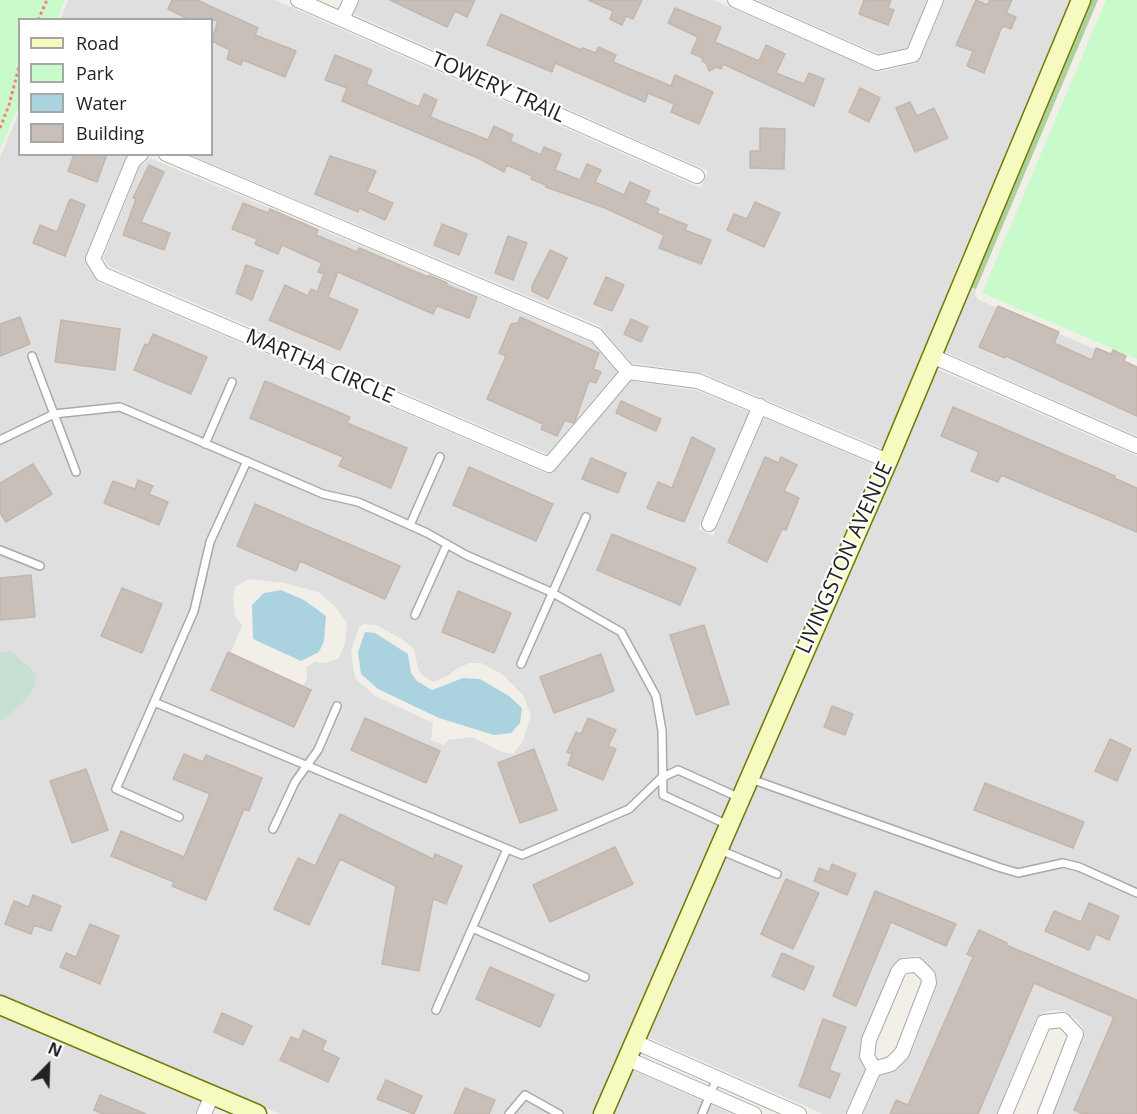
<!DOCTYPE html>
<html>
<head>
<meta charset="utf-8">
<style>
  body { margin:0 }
  #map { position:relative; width:1137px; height:1114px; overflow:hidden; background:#f2efe9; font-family:"Open Sans",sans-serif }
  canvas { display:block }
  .legend { position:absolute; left:18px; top:18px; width:195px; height:138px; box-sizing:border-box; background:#fff; border:2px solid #a7a7a7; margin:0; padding:8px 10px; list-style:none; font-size:18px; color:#222 }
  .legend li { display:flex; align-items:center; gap:12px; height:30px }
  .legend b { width:30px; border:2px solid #a7a7a7 }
  .north { position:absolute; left:18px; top:1036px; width:60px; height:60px; -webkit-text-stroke:4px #fff; paint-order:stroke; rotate:23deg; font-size:16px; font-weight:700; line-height:24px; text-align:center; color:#222 }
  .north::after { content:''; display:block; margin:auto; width:21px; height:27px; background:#222; clip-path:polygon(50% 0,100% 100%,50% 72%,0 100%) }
</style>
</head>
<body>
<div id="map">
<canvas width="1137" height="1114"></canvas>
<ul class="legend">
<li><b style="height:8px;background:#f7fabf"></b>Road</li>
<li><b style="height:16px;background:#c8facc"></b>Park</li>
<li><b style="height:16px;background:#aad3df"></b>Water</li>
<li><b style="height:16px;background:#c7bfb8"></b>Building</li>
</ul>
<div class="north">N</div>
</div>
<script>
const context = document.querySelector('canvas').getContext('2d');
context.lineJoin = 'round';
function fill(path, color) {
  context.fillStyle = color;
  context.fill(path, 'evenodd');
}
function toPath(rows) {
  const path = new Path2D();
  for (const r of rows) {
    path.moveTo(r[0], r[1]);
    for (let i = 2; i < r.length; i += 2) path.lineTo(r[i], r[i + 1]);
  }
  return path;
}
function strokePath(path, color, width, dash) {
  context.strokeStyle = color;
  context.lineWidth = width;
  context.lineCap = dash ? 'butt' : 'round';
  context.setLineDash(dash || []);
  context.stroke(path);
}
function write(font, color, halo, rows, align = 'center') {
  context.font = font + ' "Open Sans",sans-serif';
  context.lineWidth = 4.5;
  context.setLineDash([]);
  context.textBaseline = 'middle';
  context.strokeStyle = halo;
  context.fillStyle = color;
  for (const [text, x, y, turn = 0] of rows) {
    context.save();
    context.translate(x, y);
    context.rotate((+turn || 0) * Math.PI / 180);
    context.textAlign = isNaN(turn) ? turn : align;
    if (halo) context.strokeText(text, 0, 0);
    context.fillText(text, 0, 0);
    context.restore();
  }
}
fill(toPath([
  [68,0,275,0,701,188,708,171,353,14,360,0,713,0,879,72,914,64,920,58,945,0,1073,0,952,279,955,281,884,449,702,373,632,363,600,326,190,155,212,154,212,20,60,20],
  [757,0,928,0,908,48,879,54],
  [19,112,20,154,128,155,86,256,87,265,98,282,545,473,554,471,631,381,696,390,749,412,698,529,713,536,764,418,873,464,831,570,594,1114,280,1114,0,995,0,722,24,702,11,651,0,652,0,157],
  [250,579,284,583,318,592,335,606,347,623,345,643,339,658,326,663,315,662,306,667,307,678,304,685,282,685,228,658,242,626,235,615,233,597,236,586],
  [363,624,376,625,400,638,414,649,418,669,422,675,433,682,450,675,453,671,469,663,481,663,502,674,523,695,531,715,523,741,513,754,502,752,472,737,448,740,444,745,431,740,433,723,375,696,355,678,351,652,359,627],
  [150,158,591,342,617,372,547,454,108,266,103,258,139,167],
  [970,287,976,289,975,295,979,300,1137,367,1137,436,943,351],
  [935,368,1137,456,1137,1114,1053,1114,1084,1036,1083,1028,1076,1019,1064,1011,1054,1010,1043,1013,1036,1019,997,1114,863,1114,880,1076,897,1070,910,1056,937,986,934,970,918,956,903,957,891,969,862,1037,859,1056,865,1070,845,1114,823,1114,645,1036],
  [0,1015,201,1100,195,1114,0,1114],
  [632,1070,732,1114,612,1114]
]), '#e0dfdf');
fill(toPath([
  [1090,0,1098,0,976,289,970,287]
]), '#add19e');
fill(toPath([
  [11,651,36,674,35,686,24,702,0,722,0,652]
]), '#c6e0d4');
fill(toPath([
  [0,0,65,0,57,19,20,20,19,105,0,150],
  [1106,0,1137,0,1137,359,982,293]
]), '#c8facc');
fill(toPath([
  [281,590,304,600,326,616,324,641,319,652,301,661,253,639,252,605,264,593],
  [365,632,375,633,408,654,411,673,417,681,432,690,463,678,480,679,509,696,522,708,520,723,511,733,494,735,439,718,378,689,361,674,358,652]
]), '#aad3df');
const building = toPath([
  [172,0,197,0,258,28,255,35,296,51,285,77,243,60,241,65,227,59,230,50,212,41,218,20,190,20,168,9,172,0],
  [390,0,475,0,467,17,455,11,447,27,390,0],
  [588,0,642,0,633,19,626,16,622,25,610,19,613,11,588,0],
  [864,0,891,0,888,8,894,10,888,25,859,14,864,0],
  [976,0,987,5,990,0,1012,0,1006,13,1016,17,1011,29,1004,26,1001,29,984,73,967,66,973,51,956,45,976,0],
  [675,8,721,27,715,42,759,61,766,45,785,54,776,73,804,84,809,73,824,79,814,106,723,64,721,69,716,67,709,71,706,63,702,61,703,58,691,53,698,37,668,23,675,8],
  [501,14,581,50,582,48,596,53,598,47,616,55,613,62,671,86,675,75,713,92,699,124,671,112,674,104,648,93,645,102,555,63,552,72,487,45,501,14],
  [335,55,372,70,366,84,419,107,424,94,437,100,430,117,488,140,494,126,513,135,510,141,541,155,544,147,561,154,555,170,580,180,587,164,601,170,595,182,624,195,630,182,650,191,645,203,659,209,657,213,687,225,685,230,711,240,701,264,659,248,664,235,605,208,546,187,546,185,531,179,532,176,507,165,504,172,480,159,342,101,347,88,325,80,335,55],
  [860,88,880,98,869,122,849,112,860,88],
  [910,102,917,116,934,108,948,138,915,152,896,108,910,102],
  [760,128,785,129,784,169,750,168,750,151,760,151,760,128],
  [74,154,107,154,97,182,68,171,74,154],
  [330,156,376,171,367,192,393,203,385,220,359,208,358,212,315,194,330,156],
  [149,165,164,172,141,222,170,233,164,250,123,235,136,199,133,198,149,165],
  [70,199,85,205,65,256,33,243,40,225,57,232,70,199],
  [755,202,780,213,764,247,727,230,734,214,747,219,755,202],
  [243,203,268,213,270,209,318,230,316,235,357,252,359,248,428,277,429,275,447,283,446,285,477,297,469,318,437,306,433,314,338,272,328,297,358,310,340,350,269,320,285,285,308,296,311,289,317,292,324,274,318,272,322,263,282,245,278,254,255,244,257,239,232,229,243,203],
  [442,224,467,234,459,255,434,245,442,224],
  [508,236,527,243,513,280,495,273,508,236],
  [550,250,567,258,548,299,532,291,532,286,550,250],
  [246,265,263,271,252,300,236,293,246,265],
  [606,277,624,285,612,311,594,304,606,277],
  [998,306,1059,332,1054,343,1092,360,1096,348,1111,354,1113,350,1126,356,1124,361,1137,367,1137,416,1006,356,1005,358,979,347,998,306],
  [20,317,30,344,0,356,0,324,20,317],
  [520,317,599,353,593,369,601,372,596,383,589,381,575,421,573,423,565,420,557,436,541,429,543,424,487,399,506,356,499,353,511,324,518,323,520,317],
  [631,319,648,327,641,342,624,334,631,319],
  [61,320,120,329,115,370,55,362,61,320],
  [153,334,207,357,191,394,134,370,145,344,148,345,153,334],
  [265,381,350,417,347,423,407,448,391,488,339,466,343,457,250,418,265,381],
  [621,401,661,419,656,431,616,413,621,401],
  [953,407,1115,476,1114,478,1137,488,1137,532,1001,475,998,482,971,471,979,452,941,436,953,407],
  [692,437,715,449,684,522,647,508,658,482,672,488,692,437],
  [765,457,779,463,781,457,797,465,784,491,799,498,786,530,782,529,767,562,728,542,765,457],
  [591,458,626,473,618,493,582,479,591,458],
  [33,464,52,494,6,522,0,513,0,483,33,464],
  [469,467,553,504,536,541,453,505,469,467],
  [138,480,153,486,149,494,168,502,159,525,104,503,113,481,135,489,138,480],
  [255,504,400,566,385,599,300,561,296,571,237,546,255,504],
  [612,534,696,568,680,605,597,570,612,534],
  [31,575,35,617,0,620,0,578,31,575],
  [122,588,162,604,142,653,101,636,122,588],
  [458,591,511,613,494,653,442,632,458,591],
  [704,625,729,704,696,715,670,635,704,625],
  [228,652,311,690,294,727,211,690,228,652],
  [601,654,614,691,554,713,540,677,601,654],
  [832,706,853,714,845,735,824,727,832,706],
  [365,718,440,751,426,783,351,750,365,718],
  [588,718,616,730,608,746,616,749,603,780,568,765,572,754,567,752,576,732,581,734,588,718],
  [1110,739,1131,749,1117,781,1095,771,1110,739],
  [534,749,557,810,520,823,498,763,534,749],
  [184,754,203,762,206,755,262,778,249,811,244,809,206,900,172,886,174,882,111,856,121,831,184,857,210,794,173,779,184,754],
  [86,769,108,830,72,843,50,781,86,769],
  [985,783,1084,822,1073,848,974,810,985,783],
  [340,814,433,859,435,854,462,866,446,904,433,899,419,971,382,964,396,886,340,859,309,925,274,909,298,858,315,866,340,814],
  [615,847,633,884,550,922,533,885,615,847],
  [832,864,856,874,847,895,814,881,819,868,829,872,832,864],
  [786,879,819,893,793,949,761,934,786,879],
  [875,891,956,924,946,946,891,922,856,1006,833,996,875,891],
  [33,895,61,906,51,931,34,925,31,934,5,924,14,901,29,907,33,895],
  [1089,903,1119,916,1109,940,1096,934,1089,950,1045,931,1054,911,1081,922,1089,903],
  [90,924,119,936,100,984,60,967,66,953,76,957,90,924],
  [979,930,1007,943,1006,945,1137,1000,1137,1114,1083,1114,1074,1110,1114,1017,1034,983,978,1114,890,1114,896,1100,908,1105,973,957,967,954,979,930],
  [782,953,814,967,804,990,772,976,782,953],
  [490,967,554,995,540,1027,476,999,490,967],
  [222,1013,252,1026,243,1045,214,1032,222,1013],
  [823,1019,846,1027,829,1070,840,1074,830,1098,799,1086,823,1019],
  [303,1030,326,1041,322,1050,339,1058,328,1082,280,1060,291,1037,299,1040,303,1030],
  [386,1080,422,1096,414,1114,377,1099,386,1080],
  [465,1088,495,1100,489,1114,454,1114,465,1088],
  [100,1095,146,1114,103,1114,94,1110,100,1095]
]);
fill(building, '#c7bfb8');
strokePath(building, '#c4b6ab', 1.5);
const lane = toPath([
  [32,356,76,472],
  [0,440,54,414,120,407,323,494,358,502,427,533,466,555,551,592,621,632,656,696,662,731,663,795,728,825],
  [205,444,232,382],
  [410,525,440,457],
  [0,550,40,566],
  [415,615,447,544],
  [521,664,586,517],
  [154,702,522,855,629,809,661,778,678,770,740,798],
  [751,779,998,867,1018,873,1063,863,1079,867,1137,893],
  [179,817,116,789,194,611,210,542,247,461],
  [273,829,295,782,318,750,337,706],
  [720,850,777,874],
  [472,928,585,977],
  [436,1010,507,849],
  [509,1114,525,1095,559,1114],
  [702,1114,717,1078]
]);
const street = toPath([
  [298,0,697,176],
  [735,0,877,63,913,55,936,0],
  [342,19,351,0],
  [141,154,133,161,93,259,102,274,549,465,628,372,596,335,166,154],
  [932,356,1137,446],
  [628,372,698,381,888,461],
  [709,524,760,406],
  [635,1042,799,1114],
  [628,1059,754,1114],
  [204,1114,212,1095],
  [854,1114,874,1069,891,1064,902,1053,929,983,928,976,917,965,903,966,898,972,869,1040,867,1056,874,1069],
  [1005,1114,1044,1022,1063,1020,1076,1034,1045,1114]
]);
const secondary = toPath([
  [0,1005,257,1114],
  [603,1114,888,461,1081,0]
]);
strokePath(lane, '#a9a9a9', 10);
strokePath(street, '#a9a9a9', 16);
strokePath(secondary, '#707d05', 21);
strokePath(toPath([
  [38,20,47,0],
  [0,128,9,105,20,63]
]), '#fa8072', 3, [3, 3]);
strokePath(lane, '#fff', 7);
strokePath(street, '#fff', 14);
strokePath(secondary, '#f7fabf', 18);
write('21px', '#222', '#fff', [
  ["TOWERY TRAIL",498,88,24],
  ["MARTHA CIRCLE",320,367,23],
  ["LIVINGSTON AVENUE",845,558,-66]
]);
</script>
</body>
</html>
